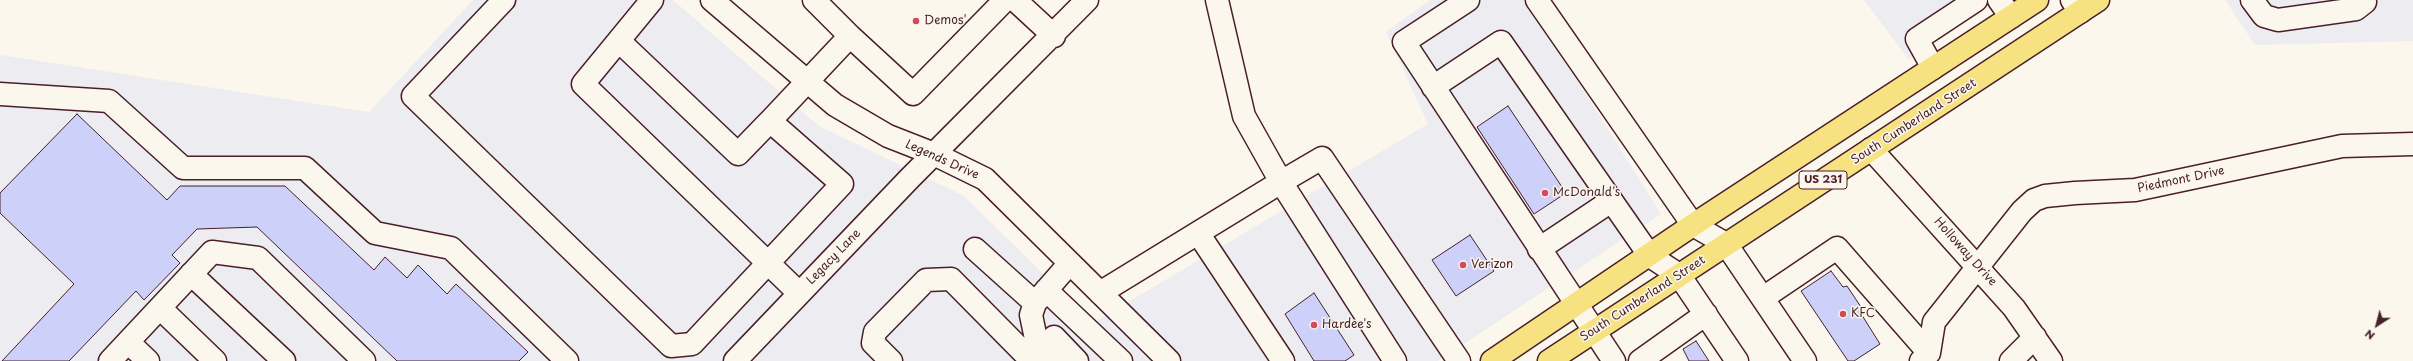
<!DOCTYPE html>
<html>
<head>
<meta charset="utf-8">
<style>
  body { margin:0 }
  #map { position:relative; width:2413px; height:361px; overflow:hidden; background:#fbf7ec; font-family:"Playpen Sans",sans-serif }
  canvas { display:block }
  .north { position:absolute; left:2357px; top:305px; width:40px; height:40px; -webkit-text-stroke:3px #fbf7ec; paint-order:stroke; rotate:216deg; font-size:11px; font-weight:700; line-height:16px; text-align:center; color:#4a1f2b }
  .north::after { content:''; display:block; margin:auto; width:14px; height:18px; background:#4a1f2b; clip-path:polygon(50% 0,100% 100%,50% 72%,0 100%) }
</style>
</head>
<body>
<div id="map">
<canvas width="2413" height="361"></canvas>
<div class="north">N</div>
</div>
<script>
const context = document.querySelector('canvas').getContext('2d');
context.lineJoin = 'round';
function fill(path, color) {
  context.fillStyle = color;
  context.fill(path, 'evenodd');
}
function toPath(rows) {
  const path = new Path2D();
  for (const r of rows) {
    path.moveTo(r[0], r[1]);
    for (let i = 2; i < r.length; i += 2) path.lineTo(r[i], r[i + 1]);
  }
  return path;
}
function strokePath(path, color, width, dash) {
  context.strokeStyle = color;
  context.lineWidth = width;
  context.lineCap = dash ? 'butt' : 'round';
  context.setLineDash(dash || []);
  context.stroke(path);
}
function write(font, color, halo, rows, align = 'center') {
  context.font = font + ' "Playpen Sans",sans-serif';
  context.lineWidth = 3;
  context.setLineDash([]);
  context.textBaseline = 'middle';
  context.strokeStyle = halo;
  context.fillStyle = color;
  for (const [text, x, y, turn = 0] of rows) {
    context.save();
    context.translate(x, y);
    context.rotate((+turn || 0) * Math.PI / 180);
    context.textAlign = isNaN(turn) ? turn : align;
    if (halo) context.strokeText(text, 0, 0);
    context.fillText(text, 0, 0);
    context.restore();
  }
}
fill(toPath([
  [473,0,673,0,819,126,964,196,1093,323,1428,124,1386,32,1430,0,1527,0,1661,214,1438,361,0,361,0,55,369,112],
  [1864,0,1996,0,1909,60],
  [2225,0,2413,0,2413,41,2255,45]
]), '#edecf0');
const building = toPath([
  [1508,106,1566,193,1534,214,1477,127,1508,106],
  [77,114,167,200,180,186,285,186,374,270,385,257,407,278,418,265,447,294,456,284,528,352,519,361,397,361,257,227,197,229,172,255,180,263,144,300,136,291,69,361,2,361,74,284,0,213,0,193,77,114],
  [1470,235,1494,271,1456,296,1432,260,1470,235],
  [1831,271,1843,287,1847,286,1863,310,1860,312,1880,344,1854,361,1848,361,1801,291,1831,271],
  [1314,293,1354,355,1345,361,1314,361,1285,314,1314,293],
  [1696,341,1709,361,1689,361,1683,349,1696,341]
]);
fill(building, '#cdd1f9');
strokePath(building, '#4a1f2b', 1);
const minor = toPath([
  [504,0,413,96,671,346,692,344,768,263,583,84,652,0],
  [712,0,835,105,888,136,934,154,985,179,1169,361],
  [1015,0,1054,36],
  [1217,0,1244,116,1281,182,1322,158,1459,361],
  [1468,0,1404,42,1614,361],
  [1537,0,1693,225,1726,244,1805,361],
  [1999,0,2011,17],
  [2072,0,2080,12],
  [2252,0,2264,16,2278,20,2356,9,2365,2,2363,0],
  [850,36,913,94,1005,0],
  [619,41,738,154,770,121],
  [1933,68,1917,39,1976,0],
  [1433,87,1501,42,1650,256,1679,275,1737,361],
  [0,94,109,101,183,168,305,168,375,233,451,248,567,361],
  [1871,149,2014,308,2051,361],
  [1198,233,1283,361],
  [975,249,1035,303],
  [1539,249,1611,201],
  [191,274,284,361],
  [1046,290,1121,361],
  [799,293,768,263,842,184,770,121,850,36,814,0],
  [1100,293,1281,182,1395,361],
  [1763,298,1837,248,1929,353],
  [160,308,215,361],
  [1054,337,1077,361],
  [128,342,148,361],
  [110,361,212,252,258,258,364,361],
  [735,361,909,179,1087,0],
  [891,361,873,343,875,332,926,280,951,279,1032,361],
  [1059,361,1036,339,1031,315,1035,303,1070,263],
  [1640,361,1706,314],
  [1921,361,1929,353,1934,322,2022,211,2034,200,2045,196,2075,193,2135,190,2342,146,2413,144],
  [2011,361,2035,337]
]);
const major = toPath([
  [1492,361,1693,225,2037,0],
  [1549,361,2098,0]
]);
strokePath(minor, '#4a1f2b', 25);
strokePath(major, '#4a1f2b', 25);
strokePath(minor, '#fbf7ec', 22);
strokePath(major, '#f7e281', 22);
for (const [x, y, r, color] of [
  [916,21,4,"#d1495b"],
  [1545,193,4,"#d1495b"],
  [1463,265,4,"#d1495b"],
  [1843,314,4,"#d1495b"],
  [1314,325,4,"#d1495b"]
]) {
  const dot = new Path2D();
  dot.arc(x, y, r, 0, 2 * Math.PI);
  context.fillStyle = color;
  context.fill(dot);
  strokePath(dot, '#fbf7ec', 1.5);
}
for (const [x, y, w] of [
  [1823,180,48]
]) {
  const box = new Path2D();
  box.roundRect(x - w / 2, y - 9, w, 18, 3);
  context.fillStyle = '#fbf7ec';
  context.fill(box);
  strokePath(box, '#4a1f2b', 1);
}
write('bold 11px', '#4a1f2b', null, [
  ["US 231",1823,180]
]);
write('12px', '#4a1f2b', '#fbf7ec', [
  ["Demos'",924,21],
  ["McDonald's",1553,193],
  ["Verizon",1471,265],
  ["KFC",1851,314],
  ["Hardee's",1322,325]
], 'left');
write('12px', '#4a1f2b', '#fbf7ec', [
  ["South Cumberland Street",1914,122,-33],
  ["Legends Drive",942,160,24],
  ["Piedmont Drive",2181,180,-12],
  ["Holloway Drive",1965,252,48],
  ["Legacy Lane",834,257,-46],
  ["South Cumberland Street",1643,299,-33]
]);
</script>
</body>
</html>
